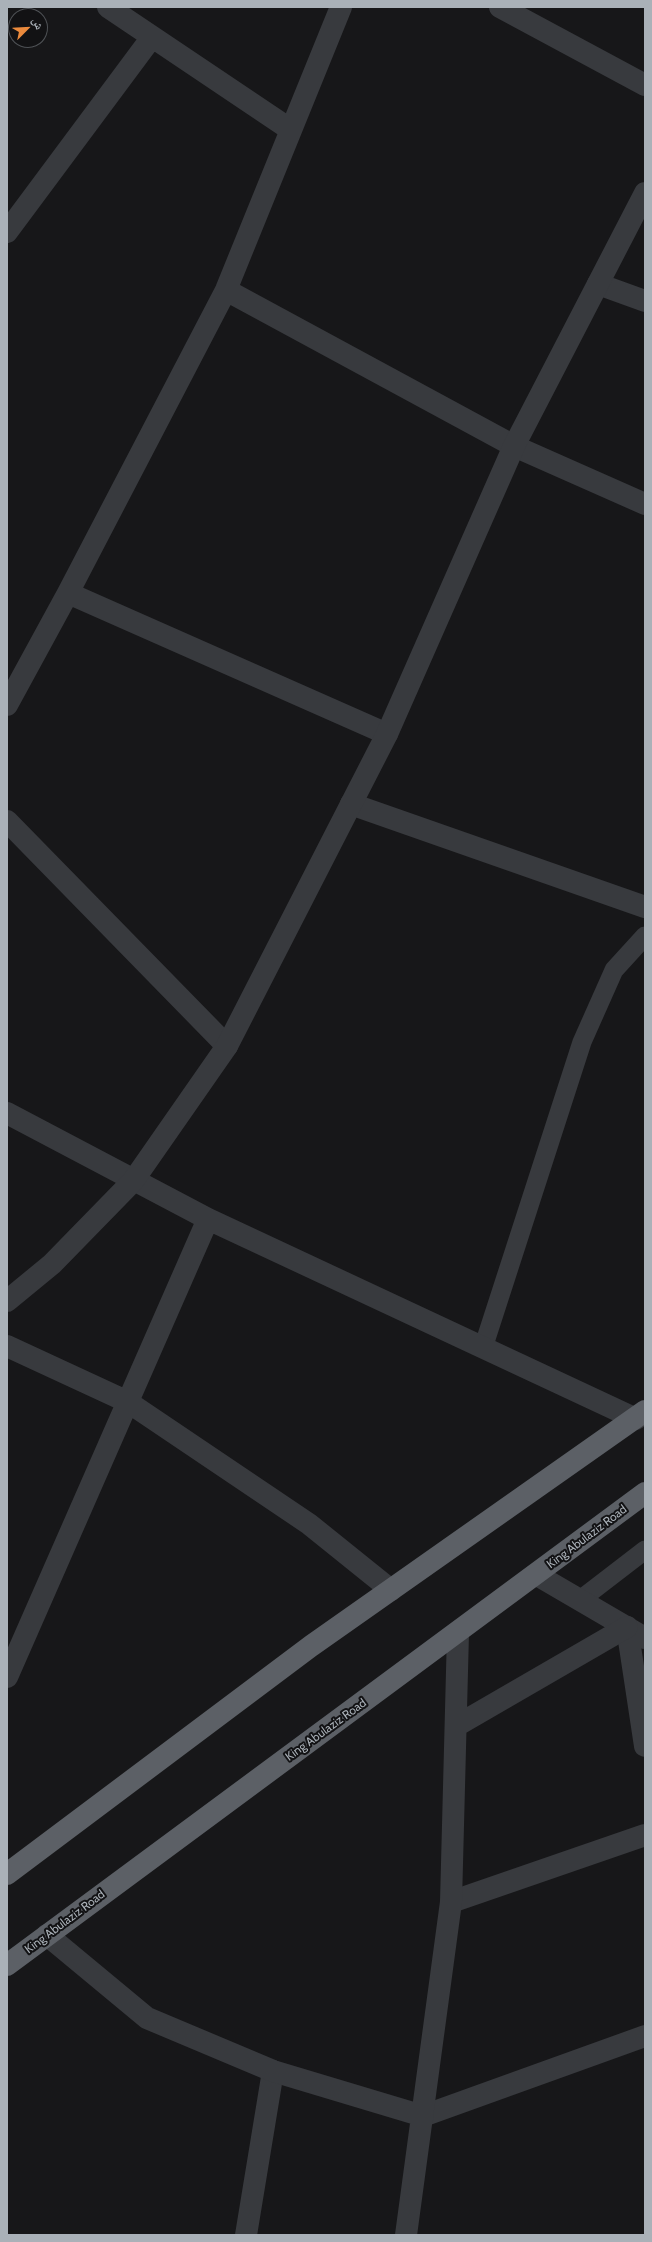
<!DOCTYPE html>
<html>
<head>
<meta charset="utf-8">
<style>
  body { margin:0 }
  #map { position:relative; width:652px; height:2242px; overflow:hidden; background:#171719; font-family:Cabin,"Noto Naskh Arabic",sans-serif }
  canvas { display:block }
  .frame { position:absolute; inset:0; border:8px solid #aab1b8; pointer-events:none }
  .north { position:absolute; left:8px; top:8px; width:40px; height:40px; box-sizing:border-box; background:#121214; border:1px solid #4f5256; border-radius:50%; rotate:66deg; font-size:11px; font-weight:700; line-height:16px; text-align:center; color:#aab1b8 }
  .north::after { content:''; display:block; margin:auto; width:14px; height:18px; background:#eb8a3d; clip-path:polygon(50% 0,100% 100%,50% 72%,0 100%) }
</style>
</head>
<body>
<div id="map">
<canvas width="652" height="2242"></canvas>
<div class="frame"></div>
<div class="north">ش</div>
</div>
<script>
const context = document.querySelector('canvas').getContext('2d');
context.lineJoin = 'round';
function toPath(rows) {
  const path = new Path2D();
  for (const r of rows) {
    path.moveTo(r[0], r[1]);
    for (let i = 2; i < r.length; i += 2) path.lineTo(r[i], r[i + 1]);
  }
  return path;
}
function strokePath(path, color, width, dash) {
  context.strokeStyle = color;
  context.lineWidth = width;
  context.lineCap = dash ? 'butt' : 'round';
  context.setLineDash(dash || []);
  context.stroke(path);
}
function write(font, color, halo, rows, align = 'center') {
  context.font = font + ' Cabin,sans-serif';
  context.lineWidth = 4;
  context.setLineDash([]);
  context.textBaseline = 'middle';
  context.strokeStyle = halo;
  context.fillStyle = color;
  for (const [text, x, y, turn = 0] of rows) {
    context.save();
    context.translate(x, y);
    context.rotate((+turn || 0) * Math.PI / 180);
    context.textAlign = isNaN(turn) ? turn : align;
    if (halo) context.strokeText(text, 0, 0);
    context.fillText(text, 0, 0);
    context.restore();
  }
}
strokePath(toPath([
  [483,1348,582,1042,614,970,645,936],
  [580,1600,645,1550]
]), '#383a3e', 19);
strokePath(toPath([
  [108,7,291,130],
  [500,7,645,85],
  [7,232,152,37],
  [598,284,645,301],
  [226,290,514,446,645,504],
  [68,593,387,734],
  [7,705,68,593,226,290,341,7],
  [351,804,645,907],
  [7,821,227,1046],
  [7,1113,208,1219,636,1419],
  [7,1346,128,1402,309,1524,391,1590],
  [537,1575,645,1638],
  [627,1627,645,1746],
  [7,1677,208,1219],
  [451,1902,645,1835],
  [423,2116,645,2036],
  [246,2235,273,2071]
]), '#383a3e', 22);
strokePath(toPath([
  [7,1301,52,1264,133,1181,227,1046,387,734,514,446,645,193],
  [456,1726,627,1627],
  [47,1935,147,2018,273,2071,423,2116],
  [406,2235,451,1902,458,1633]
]), '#383a3e', 22);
strokePath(toPath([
  [7,1874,311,1646,645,1411],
  [7,1965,645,1493]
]), '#5c6066', 22);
write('12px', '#aab1b8', '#121214', [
  ["King Abulaziz Road",587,1537,-37],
  ["King Abulaziz Road",326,1730,-36],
  ["King Abulaziz Road",65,1922,-37]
]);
</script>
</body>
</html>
